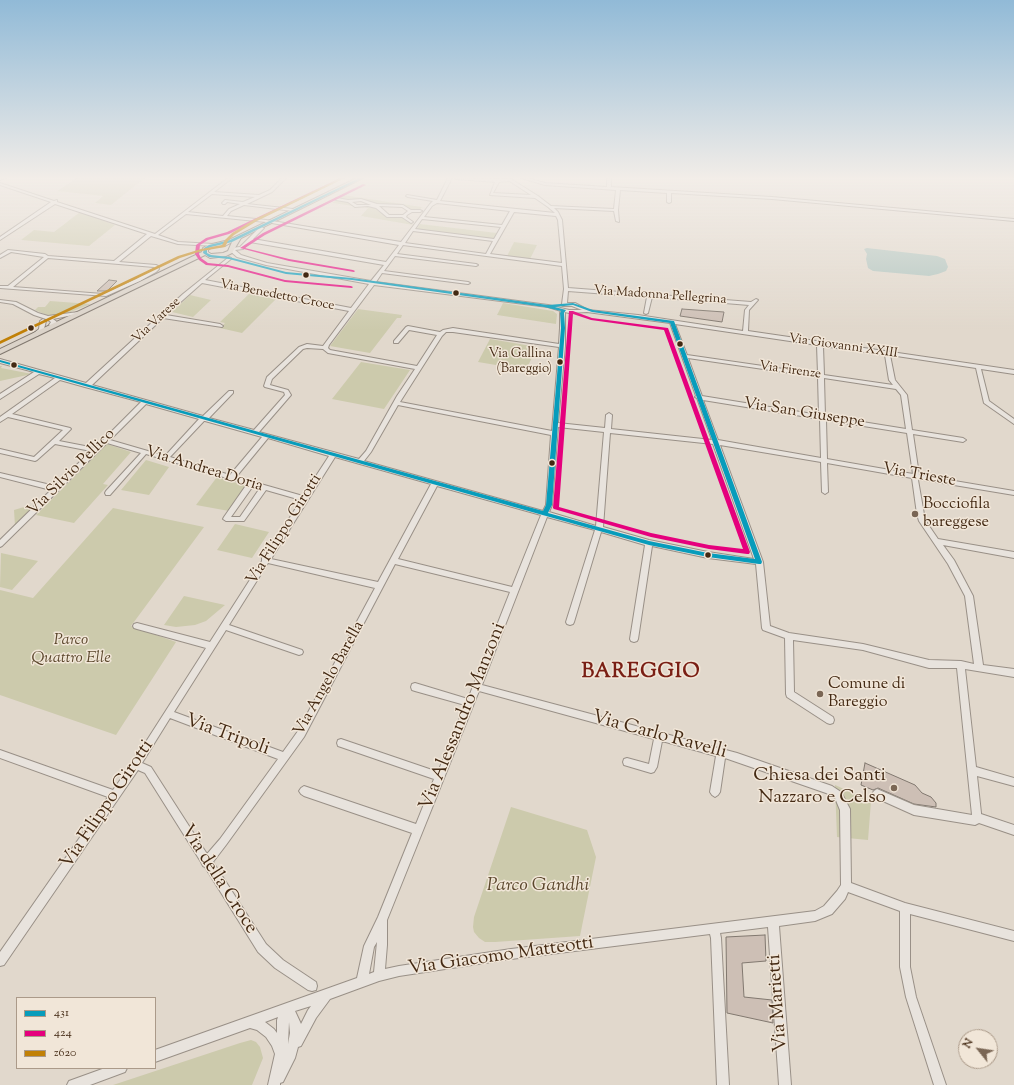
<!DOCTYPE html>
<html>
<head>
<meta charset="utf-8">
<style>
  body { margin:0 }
  #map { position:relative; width:1014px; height:1085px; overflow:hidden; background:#e1d8cc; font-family:"Sorts Mill Goudy",serif }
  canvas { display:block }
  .legend { position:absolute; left:16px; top:997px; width:140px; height:72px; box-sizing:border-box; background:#f1e6d8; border:1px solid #ab9a89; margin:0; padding:5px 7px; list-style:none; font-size:12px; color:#432913 }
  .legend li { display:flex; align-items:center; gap:8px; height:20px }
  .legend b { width:20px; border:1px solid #ab9a89 }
  .north { position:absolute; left:958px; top:1029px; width:40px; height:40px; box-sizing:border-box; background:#f1e6d8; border:1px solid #ab9a89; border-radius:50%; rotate:300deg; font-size:11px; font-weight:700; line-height:16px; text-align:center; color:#432913 }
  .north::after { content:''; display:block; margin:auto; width:14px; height:18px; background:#7a6654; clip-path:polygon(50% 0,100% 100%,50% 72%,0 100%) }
</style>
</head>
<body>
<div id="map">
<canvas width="1014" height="1085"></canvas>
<ul class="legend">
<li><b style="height:5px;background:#079cbb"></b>431</li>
<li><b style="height:5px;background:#e5007d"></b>424</li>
<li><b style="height:5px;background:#c18006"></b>z620</li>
</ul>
<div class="north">N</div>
</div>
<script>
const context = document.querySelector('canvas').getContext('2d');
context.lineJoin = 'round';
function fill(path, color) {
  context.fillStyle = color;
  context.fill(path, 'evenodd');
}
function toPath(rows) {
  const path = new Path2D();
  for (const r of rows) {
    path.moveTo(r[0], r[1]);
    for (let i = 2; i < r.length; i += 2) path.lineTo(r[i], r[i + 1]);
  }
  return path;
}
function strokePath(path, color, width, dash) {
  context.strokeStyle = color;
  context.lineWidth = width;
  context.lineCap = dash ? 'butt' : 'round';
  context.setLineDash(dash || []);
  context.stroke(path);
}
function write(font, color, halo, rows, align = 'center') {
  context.font = font + ' "Sorts Mill Goudy",serif';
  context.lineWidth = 3;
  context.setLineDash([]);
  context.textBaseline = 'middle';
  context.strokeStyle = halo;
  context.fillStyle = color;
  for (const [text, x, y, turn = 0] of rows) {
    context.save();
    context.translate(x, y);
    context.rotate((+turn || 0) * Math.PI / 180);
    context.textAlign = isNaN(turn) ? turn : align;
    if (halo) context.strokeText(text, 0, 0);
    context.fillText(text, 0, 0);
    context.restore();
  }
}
fill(toPath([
  [77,178,145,178,111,205,95,203,103,196,57,191],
  [343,195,422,207,420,210,412,210,405,206,379,205,358,199,347,200,338,199],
  [336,200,348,202,350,204,357,206,373,207,386,216,403,218,413,225,361,216,368,208,332,203],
  [80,212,115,225,89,246,21,240,34,230,54,232],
  [420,224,497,233,494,239,416,230],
  [514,242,537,245,530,259,507,256],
  [250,293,276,299,242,333,220,328,225,323,220,322],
  [190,295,211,300,193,317,172,312],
  [50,301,91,304,68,313,49,316,35,310,38,307,45,307],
  [503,303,553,311,557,314,556,324,497,315],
  [358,309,402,315,401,318,397,318,370,353,330,346],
  [490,339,537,347,526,370,478,362],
  [361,362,410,370,384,409,332,399],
  [0,366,2,366,1,368,32,374,0,381],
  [107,444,131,452,103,484,108,485,74,523,36,515],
  [146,460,169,467,149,495,121,490],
  [217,477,247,486,229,511,196,505],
  [31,505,31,510,15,526,14,510],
  [113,508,204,527,131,626,176,642,116,735,0,695,0,590,33,598],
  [235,524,269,532,252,558,217,550],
  [1,553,38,561,12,590,0,587],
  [184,596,225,605,206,621,195,625,176,627,164,625],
  [835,785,871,801,868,840,837,837],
  [511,807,587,830,596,857,580,936,495,942,485,942,479,938,474,932,473,927,474,917],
  [251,1040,256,1042,260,1047,263,1058,252,1085,113,1085,240,1043]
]), '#cccaac');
fill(toPath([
  [867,248,937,256,945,259,948,267,946,271,938,274,929,276,873,271,868,268,866,259,867,254,864,249]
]), '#aec3bd');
const building = toPath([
  [109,280,117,281,107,291,97,291,109,280],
  [682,309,724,312,722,322,680,316,682,309],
  [865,763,915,785,922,793,931,797,936,803,936,807,914,804,878,788,873,790,861,785,865,763],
  [765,935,766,961,742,963,744,997,772,1000,773,1023,727,1013,726,937,765,935]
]);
fill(building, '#cdbfb5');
strokePath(building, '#81786f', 1);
const minor = toPath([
  [0,178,6,178,0,180,0,178],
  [228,178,232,178,214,192,259,195,270,190,282,178,286,178,272,192,247,204,293,209,295,210,293,211,244,205,231,211,227,216,266,220,401,242,430,204,433,201,408,197,406,196,407,195,437,200,448,178,452,178,440,201,555,213,548,207,535,198,490,195,495,182,457,179,455,178,511,179,538,196,551,206,614,209,616,190,545,185,521,178,527,178,545,183,607,187,607,178,611,178,611,187,772,197,1014,219,1014,221,772,199,671,193,671,202,669,203,667,202,667,193,620,190,618,210,619,222,616,221,614,211,554,208,558,212,562,220,568,288,751,302,756,299,758,300,749,310,748,331,1014,370,1014,374,981,369,989,401,1014,419,1014,424,984,403,976,368,890,355,895,380,907,395,912,430,963,438,966,440,963,442,913,434,919,475,1014,491,1014,495,918,479,918,480,925,520,938,539,1014,552,1014,558,943,545,954,560,973,596,983,665,1014,669,1014,677,965,669,976,767,1014,778,1014,786,977,776,981,813,981,814,1014,825,1014,835,979,823,975,825,914,815,874,797,872,794,874,791,877,789,914,805,972,815,957,668,929,668,863,650,793,640,794,692,833,717,834,720,833,723,830,724,827,723,787,697,786,694,785,638,763,630,762,628,756,564,708,558,652,546,638,639,637,641,634,642,631,641,630,639,645,545,601,532,574,622,573,624,570,625,567,624,566,622,595,530,547,517,482,685,737,753,832,786,841,792,850,809,851,883,905,903,1014,931,1014,941,910,914,910,967,916,997,946,1085,934,1085,906,997,900,967,900,911,848,892,845,899,832,914,815,921,779,926,791,1085,779,1085,768,927,720,933,721,938,729,1085,717,1085,711,938,710,934,511,959,399,976,379,981,330,999,316,1018,301,1046,298,1047,295,1058,283,1082,280,1083,280,1085,268,1085,275,1054,272,1046,266,1037,257,1030,250,1028,155,1062,155,1050,357,978,364,946,378,917,412,833,304,796,301,794,299,791,301,788,304,786,416,824,434,779,341,747,338,746,337,743,338,740,341,739,438,772,465,705,415,691,412,690,411,687,412,684,415,683,468,699,510,592,395,564,304,737,226,845,213,862,266,944,283,960,316,982,317,986,316,990,312,991,308,990,275,968,258,952,205,867,203,866,201,862,145,773,138,770,4,965,0,966,0,952,108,797,0,758,0,750,113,790,133,762,206,648,137,629,134,628,133,626,134,624,137,623,210,642,262,561,262,558,264,558,301,500,266,490,244,521,226,521,223,519,224,517,247,484,146,454,110,495,106,495,105,493,106,491,141,453,107,443,2,546,0,547,0,540,51,490,0,477,0,473,55,486,91,451,55,444,37,460,35,461,0,453,0,449,34,457,63,430,8,417,0,422,0,417,55,378,39,374,0,399,0,394,34,372,0,363,0,359,86,383,183,294,229,257,231,258,231,259,205,280,351,308,369,284,266,265,237,257,230,251,230,248,240,247,260,227,264,228,253,239,386,262,399,245,266,222,186,214,158,235,178,242,214,244,216,245,216,246,178,244,151,236,119,262,156,265,158,266,159,269,156,272,140,281,106,296,0,288,0,286,8,286,44,257,11,252,0,258,0,255,8,250,45,254,48,256,114,261,147,234,55,204,0,240,0,237,51,202,0,185,0,183,54,201,57,200,57,202,155,234,228,178],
  [510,181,511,182,531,195,493,193,499,182,510,181],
  [212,194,255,197,243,202,225,200,222,203,223,204,225,204,227,202,240,204,229,209,223,216,188,212,212,194],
  [437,203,510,211,502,225,424,217,432,206,437,203],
  [514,212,556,216,558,220,562,263,490,254,514,212],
  [422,219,501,227,494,239,415,229,422,219],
  [413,231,493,241,486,254,405,243,413,231],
  [250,242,384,265,371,281,267,263,241,255,235,250,243,249,250,242],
  [403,245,562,266,564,289,562,304,561,305,563,306,572,306,582,310,569,310,548,305,376,282,382,273,468,284,470,283,468,282,384,271,395,256,476,266,478,265,476,264,397,254,403,245],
  [48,258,154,267,155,268,136,279,103,294,13,287,48,258],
  [202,283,349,311,323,346,307,344,299,347,267,377,264,386,265,387,284,392,285,395,254,430,209,418,233,393,233,391,229,391,203,416,92,385,163,318,222,327,223,326,220,324,166,315,202,283],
  [374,285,548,307,561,311,560,313,560,328,559,344,453,328,443,330,440,332,408,326,406,327,394,341,394,343,398,343,409,330,437,335,417,366,330,350,328,348,329,345,374,285],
  [568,291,647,297,644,313,646,314,648,313,652,297,749,305,745,310,743,331,638,315,588,310,575,303,567,303,568,291],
  [565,312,569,313,587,312,670,323,696,396,695,397,697,398,712,440,611,429,612,415,609,413,606,415,605,428,558,423,565,346,565,312],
  [675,324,817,345,818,374,687,355,675,324],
  [446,332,453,332,559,347,552,431,400,402,442,336,446,332],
  [823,346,885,355,889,380,893,385,824,375,823,346],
  [307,348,323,349,328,353,415,369,397,396,366,451,359,459,259,432,291,395,288,390,270,385,272,379,303,349,307,348],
  [688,358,818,377,819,415,702,396,688,358],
  [824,378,896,389,901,395,906,429,825,416,824,378],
  [60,380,85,387,141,402,95,448,59,441,71,429,70,428,12,414,60,380],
  [703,400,820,419,821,458,718,440,703,400],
  [146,404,199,419,165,456,110,440,146,404],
  [398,405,551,435,546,505,543,511,364,461,371,452,398,405],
  [826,420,907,433,913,474,827,459,826,420],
  [204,421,205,421,262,437,230,475,170,457,204,421],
  [558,427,604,432,596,526,549,512,552,505,558,427],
  [610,433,713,444,754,559,708,552,649,540,603,527,610,433],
  [268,438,329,456,303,496,236,477,268,438],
  [720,445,821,462,822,492,825,494,828,492,827,463,912,478,917,514,919,521,948,564,965,596,974,664,961,661,929,660,863,644,789,633,770,626,763,562,720,445],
  [335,457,431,484,378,582,271,559,335,457],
  [253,486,260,488,240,517,231,517,253,486],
  [437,486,541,515,512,587,398,559,437,486],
  [268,563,375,588,298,731,283,752,174,712,226,630,299,655,302,654,303,652,302,650,229,625,268,563],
  [479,691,654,739,649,764,627,758,624,759,623,762,624,765,651,773,654,772,657,767,662,741,716,756,710,792,712,795,715,797,718,795,720,792,725,758,826,793,835,798,840,810,841,885,837,891,824,906,815,911,511,949,399,966,385,969,387,945,387,920,479,691],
  [170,718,278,759,220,839,207,854,151,767,142,763,170,718],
  [377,942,374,972,369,974,374,947,377,942],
  [311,1006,308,1010,301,1024,295,1011,311,1006],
  [278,1017,277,1020,277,1033,274,1029,265,1022,278,1017],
  [289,1022,290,1033,288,1044,289,1022],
  [337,198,348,200,361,199,377,204,403,205,411,210,420,210,422,211,420,212,412,212,407,215,406,217,413,222,411,223,402,217,387,217,376,208,368,206,355,207,348,202,336,200,335,199,337,198],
  [361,201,371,205,357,205,352,202,361,201],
  [379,206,402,207,408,211,403,215,389,215,379,206],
  [0,300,16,302,38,313,48,316,78,312,80,313,78,314,53,319,57,322,54,326,52,327,49,325,51,322,46,319,34,315,13,304,0,302,0,300],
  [43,319,46,321,44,329,37,336,33,336,33,334,39,329,40,321,43,319],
  [105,1068,127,1068,125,1072,90,1085,67,1085,69,1081,105,1068]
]);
const major = toPath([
  [357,178,363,178,241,238,232,253,226,256,210,258,205,255,0,354,0,349,202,252,203,248,208,245,229,240,357,178],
  [232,242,228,251,223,253,211,254,208,252,208,250,212,247,225,246,232,242]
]);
strokePath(minor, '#999087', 2);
strokePath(major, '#81786f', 2);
fill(minor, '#e8e3dd');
fill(major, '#dbd3c9');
fill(toPath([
  [359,178,363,178,232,242,211,247,207,249,207,253,211,255,229,257,286,272,352,278,548,305,573,303,593,310,674,321,762,562,761,564,759,564,708,557,649,545,0,362,0,360,543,511,546,505,561,328,560,313,561,311,544,307,352,280,286,274,229,259,209,257,203,253,204,248,209,245,230,240,359,178],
  [573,305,592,312,670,323,755,559,708,553,649,541,548,513,552,505,565,328,564,313,566,310,555,307,573,305]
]), '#079cbb');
fill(toPath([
  [340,178,344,178,229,234,208,240,200,245,199,254,201,258,208,263,228,265,285,280,351,286,353,287,352,288,285,282,228,267,206,265,199,260,195,254,196,245,206,238,227,232,340,178],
  [363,184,366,185,265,235,245,248,289,259,353,270,355,271,354,272,289,261,240,248,263,233,363,184],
  [569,311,573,311,592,318,668,328,750,552,749,554,747,554,709,549,651,537,554,509,553,508,569,311],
  [573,314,591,320,664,330,743,549,709,545,651,533,559,507,573,314]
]), '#e5007d');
fill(toPath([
  [341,178,345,178,257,221,234,235,228,241,225,247,202,251,180,258,0,344,0,341,178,256,201,249,222,245,225,240,232,233,255,219,341,178]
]), '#c18006');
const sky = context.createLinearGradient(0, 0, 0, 330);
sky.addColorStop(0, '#91bad7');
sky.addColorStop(0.54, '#f2ede8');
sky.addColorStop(1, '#f2ede800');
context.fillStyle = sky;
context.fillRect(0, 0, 1014, 330);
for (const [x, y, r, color] of [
  [306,275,3.5,"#432913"],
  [456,293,3.5,"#432913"],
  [31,328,3.5,"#432913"],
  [680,344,3.5,"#432913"],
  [560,362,3.5,"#432913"],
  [14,365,3.5,"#432913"],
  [552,463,3.5,"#432913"],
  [915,514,4,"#7a6654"],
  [708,555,3.5,"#432913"],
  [820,694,4,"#7a6654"],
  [894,788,4,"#7a6654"]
]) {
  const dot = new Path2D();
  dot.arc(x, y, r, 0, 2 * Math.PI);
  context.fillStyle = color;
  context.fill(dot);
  strokePath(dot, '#f1e6d8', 1.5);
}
write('13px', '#432913', '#f1e6d8', [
  ["Via Benedetto Croce",277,296,11],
  ["Via Madonna Pellegrina",660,296,4],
  ["Via Varese",157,321,-43],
  ["Via Giovanni XXIII",843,347,8],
  ["Via Firenze",790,371,8]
]);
write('13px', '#432913', '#f1e6d8', [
  ["Via Gallina",552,355],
  ["(Bareggio)",552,370]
], 'right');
write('16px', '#432913', '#f1e6d8', [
  ["Via San Giuseppe",804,414,9],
  ["Via Andrea Doria",204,470,17],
  ["Via Silvio Pellico",72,473,-45],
  ["Via Trieste",919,476,10],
  ["Via Filippo Girotti",285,530,-58],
  ["Via Angelo Barella",330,679,-61]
]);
write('16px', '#432913', '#f1e6d8', [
  ["Bocciofila",923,505],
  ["bareggese",923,523],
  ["Comune di",828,685],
  ["Bareggio",828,703]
], 'left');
write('italic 16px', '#5b472c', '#f1e6d8', [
  ["Parco",71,641],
  ["Quattro Elle",71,659]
]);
write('19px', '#432913', '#f1e6d8', [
  ["Via Alessandro Manzoni",464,717,-68],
  ["Via Tripoli",227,736,20],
  ["Via Carlo Ravelli",659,736,15],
  ["Via Filippo Girotti",108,805,-56],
  ["Via della Croce",218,880,57],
  ["Via Giacomo Matteotti",501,957,-8],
  ["Via Marietti",779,1003,-94]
]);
write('19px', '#432913', '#f1e6d8', [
  ["Chiesa dei Santi",886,777],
  ["Nazzaro e Celso",886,799]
], 'right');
write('italic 19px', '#5b472c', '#f1e6d8', [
  ["Parco Gandhi",538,887]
]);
context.letterSpacing = '1px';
write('bold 20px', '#7a1f14', '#f1e6d8', [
  ["BAREGGIO",641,674]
]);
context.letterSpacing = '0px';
</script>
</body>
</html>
